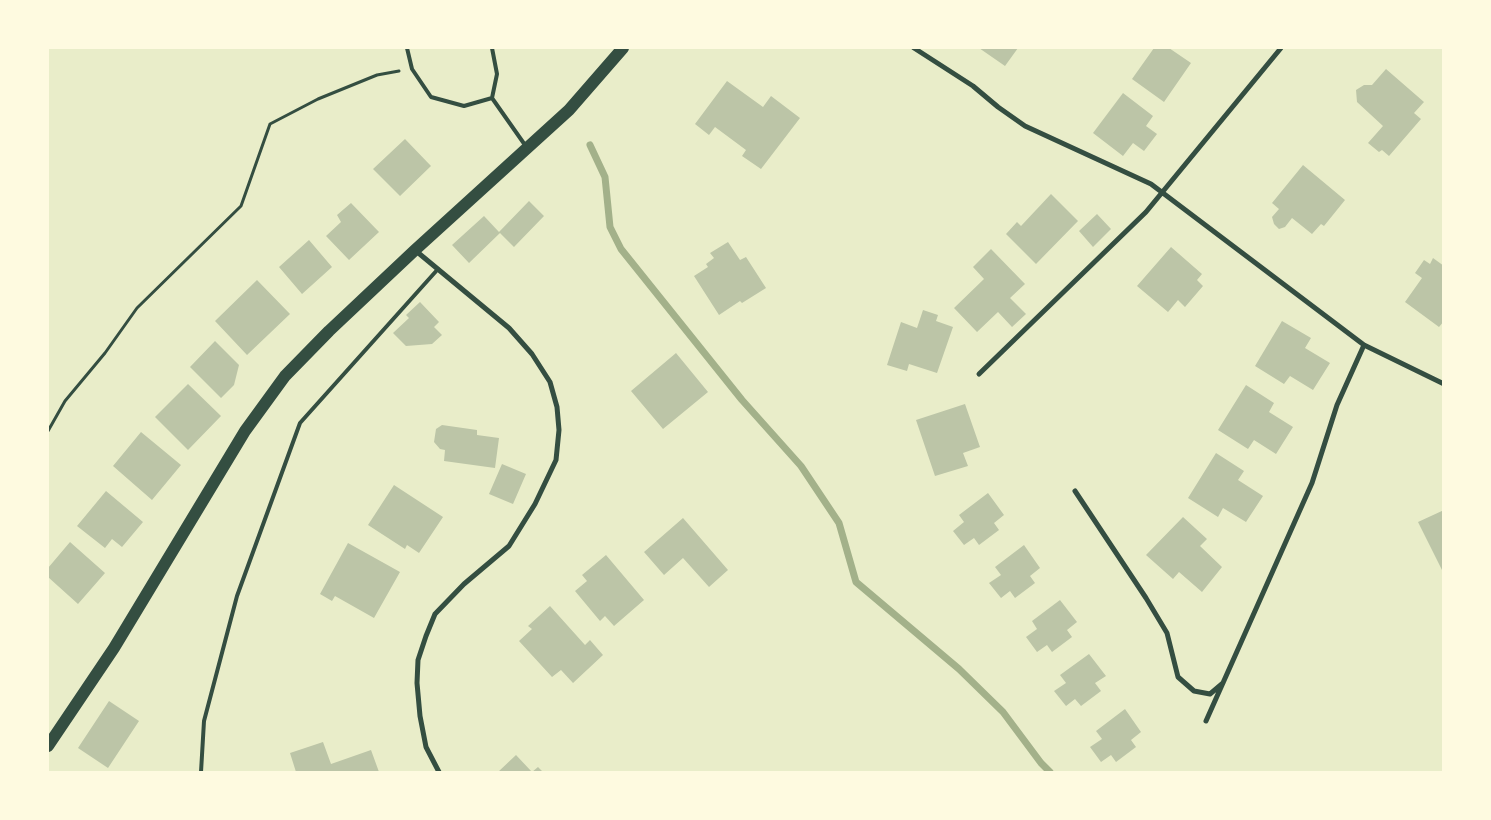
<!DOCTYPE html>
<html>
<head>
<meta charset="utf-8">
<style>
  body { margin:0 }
  #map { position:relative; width:1491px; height:820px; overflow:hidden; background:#e9edc9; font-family:"Work Sans",sans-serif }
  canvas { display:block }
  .frame { position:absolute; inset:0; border:49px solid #fefae0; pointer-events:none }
</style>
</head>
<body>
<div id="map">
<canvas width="1491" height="820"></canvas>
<div class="frame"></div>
</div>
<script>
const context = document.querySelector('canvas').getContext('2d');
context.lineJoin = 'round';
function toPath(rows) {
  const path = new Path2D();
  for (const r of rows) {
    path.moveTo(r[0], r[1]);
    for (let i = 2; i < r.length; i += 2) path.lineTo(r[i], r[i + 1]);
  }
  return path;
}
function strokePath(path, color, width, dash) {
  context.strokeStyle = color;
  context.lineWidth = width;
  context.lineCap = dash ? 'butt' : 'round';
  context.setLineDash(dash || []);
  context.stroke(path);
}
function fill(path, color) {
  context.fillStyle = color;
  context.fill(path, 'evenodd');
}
strokePath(toPath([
  [590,145,605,177,610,227,621,249,742,400,801,466,839,523,856,582,959,669,1003,712,1041,763,1050,772]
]), '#a3b18a', 7);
fill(toPath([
  [979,48,1018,48,1005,66],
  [1154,48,1169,48,1191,63,1164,102,1132,79],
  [1386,69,1424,102,1414,113,1421,119,1389,156,1382,150,1379,152,1368,143,1383,126,1357,102,1356,90,1364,85,1372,85],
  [727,81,763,107,771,96,800,118,761,169,742,156,746,150,715,127,709,135,695,124],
  [1123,93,1153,116,1146,126,1157,134,1144,151,1133,143,1123,156,1093,133],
  [405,139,431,166,400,196,373,169],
  [1303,165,1345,200,1324,226,1321,224,1312,234,1292,218,1285,227,1279,229,1274,224,1272,217,1279,209,1272,203],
  [1051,194,1078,221,1036,264,1006,234,1017,222,1021,226],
  [529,201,544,216,514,247,500,233,469,263,452,245,484,216,499,232],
  [351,203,379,232,349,260,326,236,341,222,337,215],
  [1097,214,1111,229,1093,247,1079,231],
  [309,240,332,267,302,294,279,267],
  [728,242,740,260,746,257,766,288,742,303,740,301,719,315,694,276,708,267,706,264,714,258,710,253],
  [1171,247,1202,274,1197,280,1203,286,1185,307,1178,300,1168,312,1137,286],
  [991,249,1025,284,1010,298,1026,314,1012,327,998,312,977,332,954,308,984,279,973,267],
  [1433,258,1444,266,1444,321,1439,327,1405,302,1422,278,1415,273,1424,260,1430,264],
  [257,280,290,314,247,355,215,321],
  [420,302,439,322,434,327,442,335,432,344,406,346,393,333,409,318,406,315],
  [923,310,938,315,936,321,953,327,937,373,909,364,907,371,887,365,901,322,917,328],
  [1282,321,1311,338,1305,348,1330,363,1313,390,1290,376,1284,384,1255,366],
  [215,341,239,365,234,385,221,398,190,367],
  [676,353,708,392,663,429,631,391],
  [188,384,221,416,188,450,155,417],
  [1246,385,1274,403,1269,412,1293,427,1276,454,1254,440,1248,449,1218,430],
  [965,404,980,447,963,453,968,466,935,476,916,420],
  [442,425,477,430,477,435,499,438,495,468,444,461,445,450,440,449,434,442,436,429],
  [141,432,181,465,152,500,113,466],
  [1216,453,1244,471,1238,480,1263,496,1246,522,1223,508,1218,517,1188,498],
  [502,464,526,474,513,504,489,494],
  [394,485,443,517,419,553,407,545,405,549,368,525],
  [106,491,143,522,122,547,112,539,105,548,77,526],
  [988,493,1004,515,994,523,999,530,979,545,974,538,964,545,953,531,964,522,959,515],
  [1444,510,1444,574,1418,522],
  [1183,517,1207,539,1200,546,1222,567,1202,592,1179,572,1173,579,1146,555],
  [683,518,728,570,709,587,683,558,664,575,644,552],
  [70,542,105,573,78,604,48,577,48,568],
  [348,543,400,572,374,618,335,596,332,601,320,594],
  [1024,545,1040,568,1030,576,1035,583,1015,598,1010,591,1001,598,989,583,1001,575,995,567],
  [606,555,644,600,614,626,605,616,600,621,575,591,587,581,582,575],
  [1060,600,1077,622,1067,630,1072,637,1052,652,1047,645,1037,652,1026,637,1037,629,1032,621],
  [550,606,585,645,590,640,603,655,573,683,561,670,552,677,519,641,532,629,528,626],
  [1089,654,1106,676,1095,683,1101,691,1081,706,1075,699,1066,706,1054,691,1066,683,1060,675],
  [109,701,139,721,108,768,78,748],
  [1125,709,1141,732,1131,740,1136,747,1116,762,1111,755,1101,762,1090,747,1102,739,1096,731],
  [323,742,331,764,371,750,379,772,296,772,290,753],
  [516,755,532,772,538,767,543,772,498,772]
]), '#bcc5a7');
strokePath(toPath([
  [48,431,65,401,105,353,137,308,241,206,270,124,318,99,377,75,399,71]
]), '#344e41', 3);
strokePath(toPath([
  [407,48,412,69,431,97,464,106,492,98],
  [492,48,497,74,492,98,525,145],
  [201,772,204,721,237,596,300,423,438,269]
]), '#344e41', 4);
strokePath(toPath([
  [914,48,973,86,998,107,1025,126,1151,184,1364,345,1444,384],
  [416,251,509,328,532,354,550,382,557,407,559,430,556,460,535,504,509,546,464,584,435,614,426,636,418,660,417,683,420,716,426,747,439,772],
  [979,374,1146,212,1281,48],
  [1075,491,1146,598,1167,633,1178,677,1194,691,1210,694,1223,683],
  [1206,721,1312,483,1337,405,1364,345]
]), '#344e41', 5);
strokePath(toPath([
  [48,746,114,648,245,431,285,376,329,331,415,250,569,110,623,48]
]), '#344e41', 12);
</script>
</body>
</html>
